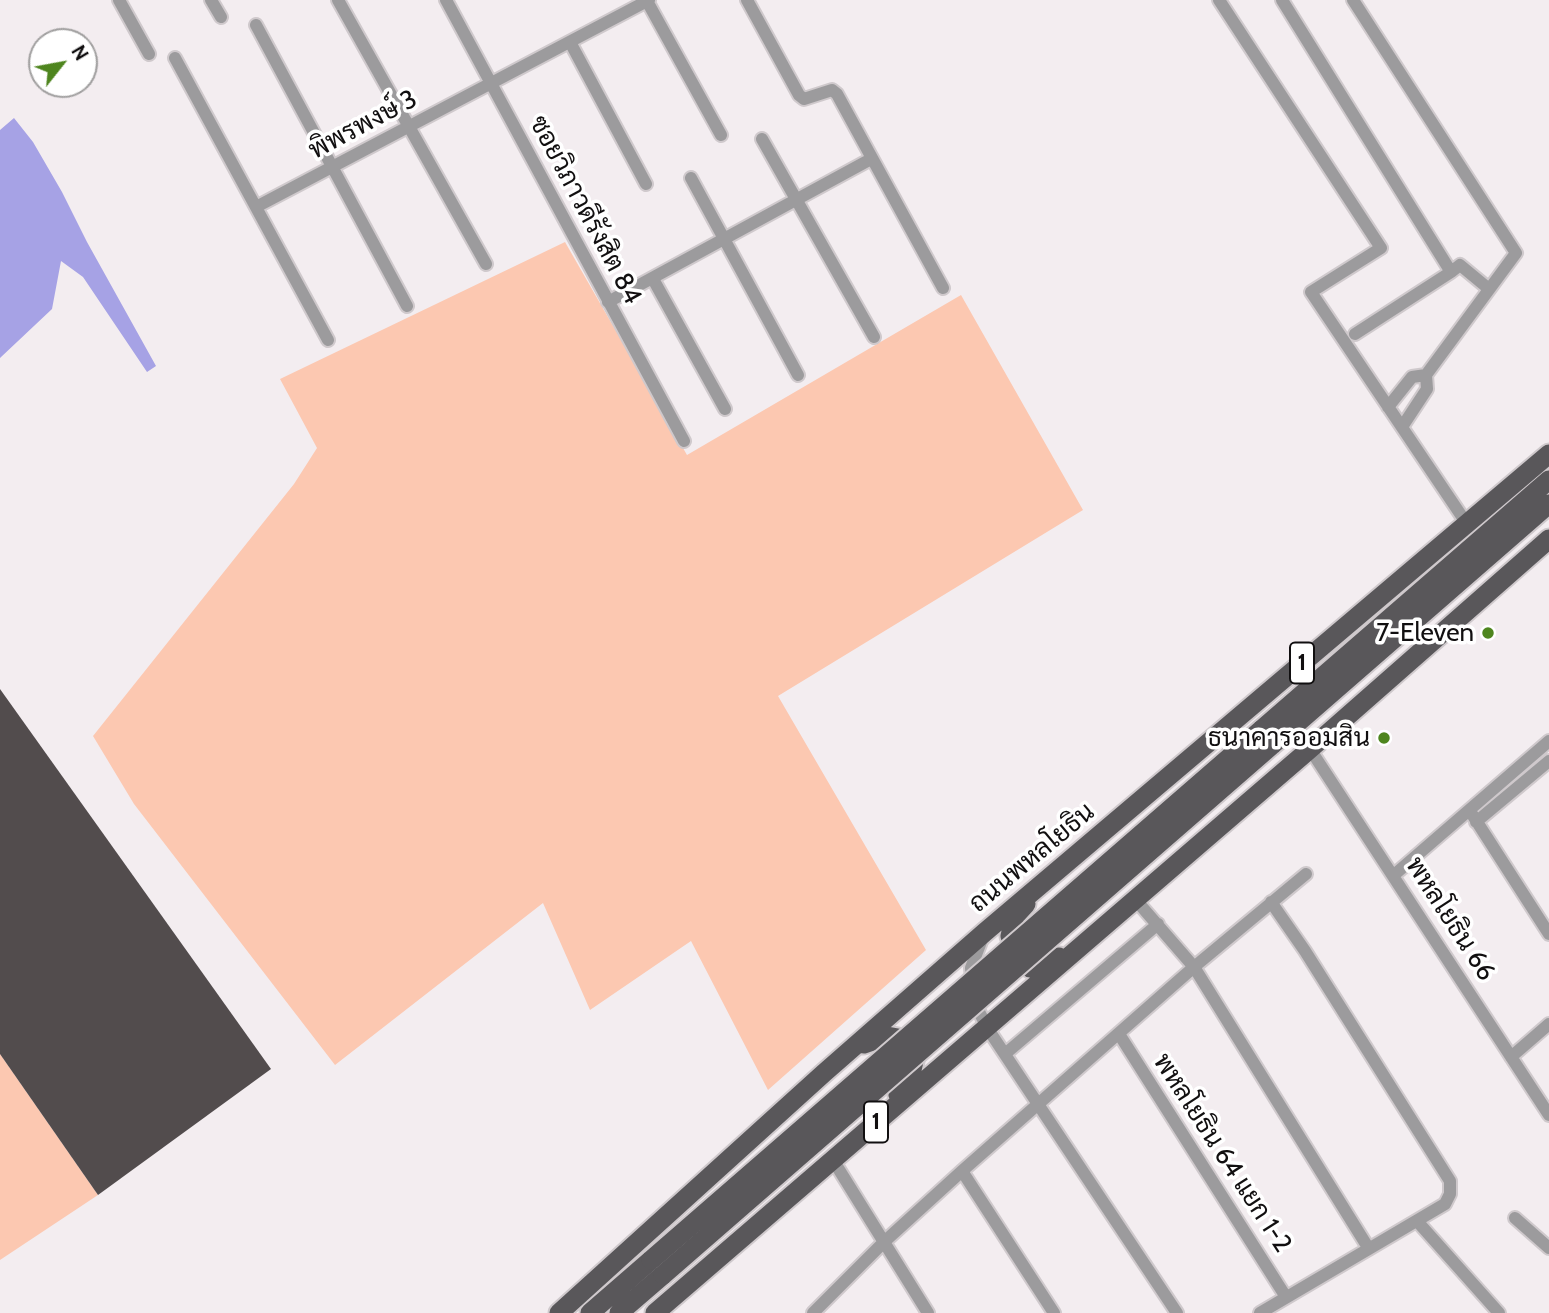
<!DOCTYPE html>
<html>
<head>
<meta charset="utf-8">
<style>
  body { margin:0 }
  #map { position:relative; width:1549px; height:1313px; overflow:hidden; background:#f3edf0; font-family:Cabin,sans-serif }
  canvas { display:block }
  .north { position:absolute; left:28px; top:28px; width:70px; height:70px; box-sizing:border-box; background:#fff; border:2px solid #a09f9f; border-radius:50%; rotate:59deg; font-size:19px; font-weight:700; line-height:28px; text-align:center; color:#110f10 }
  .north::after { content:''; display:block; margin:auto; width:24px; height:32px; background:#4e851e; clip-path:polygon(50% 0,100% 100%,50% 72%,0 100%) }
</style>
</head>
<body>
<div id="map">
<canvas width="1549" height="1313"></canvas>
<div class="north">N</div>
</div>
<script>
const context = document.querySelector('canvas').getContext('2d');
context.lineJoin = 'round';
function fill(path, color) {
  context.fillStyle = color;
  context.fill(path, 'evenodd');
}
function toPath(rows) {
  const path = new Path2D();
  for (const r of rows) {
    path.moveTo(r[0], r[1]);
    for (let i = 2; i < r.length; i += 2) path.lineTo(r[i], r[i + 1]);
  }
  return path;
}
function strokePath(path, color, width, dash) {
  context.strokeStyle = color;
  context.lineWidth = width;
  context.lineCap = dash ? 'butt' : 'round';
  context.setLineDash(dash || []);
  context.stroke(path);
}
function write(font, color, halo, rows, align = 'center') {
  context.font = font + ' Cabin,Sarabun,sans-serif';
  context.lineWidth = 7;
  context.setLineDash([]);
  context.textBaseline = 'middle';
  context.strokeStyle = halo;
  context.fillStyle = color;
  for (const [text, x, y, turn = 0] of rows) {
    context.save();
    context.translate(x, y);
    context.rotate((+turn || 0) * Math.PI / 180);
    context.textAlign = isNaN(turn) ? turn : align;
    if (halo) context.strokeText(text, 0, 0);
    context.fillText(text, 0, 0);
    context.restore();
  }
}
fill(toPath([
  [565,242,687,455,961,295,1083,510,778,696,926,950,768,1090,691,941,590,1010,543,903,335,1065,134,804,93,736,294,484,317,448,280,379],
  [0,1054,98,1195,0,1260]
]), '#fcc8b1');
fill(toPath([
  [14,118,33,142,62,192,87,242,156,366,147,372,83,277,61,261,52,309,0,358,0,130]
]), '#a6a2e5');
fill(toPath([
  [0,689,271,1069,98,1195,0,1054]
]), '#524c4d');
const street = toPath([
  [119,0,149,54],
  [211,0,221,17],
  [338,0,486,264],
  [446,0,684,441],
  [747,0,799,95,804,99,832,90,837,94,943,288],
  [1219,0,1381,248,1311,292,1467,524],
  [1282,0,1451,272,1460,265,1489,289],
  [1353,0,1516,253,1426,375,1427,389,1402,427],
  [647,1,721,135],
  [256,25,407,306],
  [570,42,646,184],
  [175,58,328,340],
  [762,139,874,337],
  [691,178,798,375],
  [256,207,649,0],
  [653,279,725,409],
  [608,302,871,159],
  [1355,334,1451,272],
  [1388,407,1412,377,1426,375],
  [1310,749,1549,1115],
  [1470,811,1549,934],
  [1476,822,1549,761],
  [1394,875,1549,741],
  [1135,899,1194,967,1369,1249],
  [982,939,971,968,974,1002,988,1029,1177,1313],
  [1119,1034,1286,1297],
  [1005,1054,1158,924],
  [1511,1057,1549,1024],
  [833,1160,928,1313],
  [962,1171,1054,1313],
  [1515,1218,1549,1248],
  [1417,1221,1499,1313],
  [813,1313,884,1242,962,1171,1194,967,1306,874],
  [1260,1313,1445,1204,1450,1194,1450,1181,1305,951,1271,902]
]);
const primary = toPath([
  [1261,730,1549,480],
  [1272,745,1549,504],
  [1026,904,1015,916,1010,936,1017,954,1030,968,1042,967,1059,957],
  [864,1044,887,1036,898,1038,907,1045,914,1061,910,1079,898,1095],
  [559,1313,824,1073,985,932,1549,454],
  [590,1313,651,1260],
  [619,1313,663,1275],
  [655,1313,1310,749,1549,539]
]);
strokePath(street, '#cfc9cc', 16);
strokePath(primary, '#cfc9cc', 23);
strokePath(street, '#9c9b9d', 12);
strokePath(primary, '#59575a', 19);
const primaryBridge = toPath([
  [651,1260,1261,730],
  [663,1275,1272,745]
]);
strokePath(primaryBridge, '#cfc9cc', 23, []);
strokePath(primaryBridge, '#59575a', 19);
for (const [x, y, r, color] of [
  [1488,633,7,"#4e851e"],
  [1384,738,7,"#4e851e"]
]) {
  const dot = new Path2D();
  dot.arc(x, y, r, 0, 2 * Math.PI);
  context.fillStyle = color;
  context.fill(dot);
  strokePath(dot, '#fff', 2.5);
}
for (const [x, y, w] of [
  [1302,663,24],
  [876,1122,24]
]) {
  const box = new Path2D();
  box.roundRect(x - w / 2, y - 20.5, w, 41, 5);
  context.fillStyle = '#fff';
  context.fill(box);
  strokePath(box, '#110f10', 2);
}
write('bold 24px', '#110f10', null, [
  ["1",1302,663],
  ["1",876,1122]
]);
write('26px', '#110f10', '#fff', [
  ["พิพรพงษ์ 3",363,125,-28],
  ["ซอยวิภาวดีรังสิต 84",585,210,62],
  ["ถนนพหลโยธิน",1032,858,-40],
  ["พหลโยธิน 66",1450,919,57],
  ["พหลโยธิน 64 แยก 1-2",1222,1153,57]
]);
write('26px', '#110f10', '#fff', [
  ["7-Eleven",1474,633],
  ["ธนาคารออมสิน",1370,738]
], 'right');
</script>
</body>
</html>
